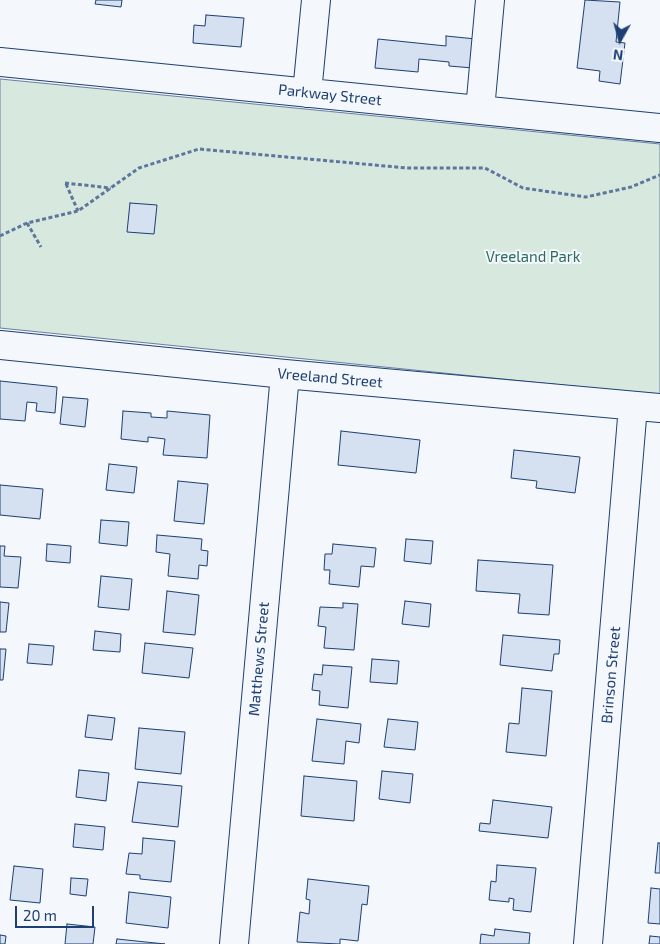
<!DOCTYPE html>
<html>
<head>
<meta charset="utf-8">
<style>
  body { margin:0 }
  #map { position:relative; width:660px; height:944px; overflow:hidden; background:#f4f7fb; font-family:"Exo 2",sans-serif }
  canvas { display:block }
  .north { position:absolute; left:595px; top:15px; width:50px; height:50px; -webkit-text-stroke:4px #f4f7fb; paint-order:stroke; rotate:187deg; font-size:14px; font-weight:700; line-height:20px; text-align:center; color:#1d3f73 }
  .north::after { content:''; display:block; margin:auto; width:18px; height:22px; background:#1d3f73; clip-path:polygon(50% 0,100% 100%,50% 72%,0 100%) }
  .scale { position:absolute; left:15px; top:906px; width:79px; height:22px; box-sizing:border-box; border:2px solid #1d3f73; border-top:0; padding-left:6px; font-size:15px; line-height:18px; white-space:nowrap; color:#1d3f73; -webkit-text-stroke:4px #f4f7fb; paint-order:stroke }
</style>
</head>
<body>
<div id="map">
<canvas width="660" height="944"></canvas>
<div class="north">N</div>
<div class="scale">20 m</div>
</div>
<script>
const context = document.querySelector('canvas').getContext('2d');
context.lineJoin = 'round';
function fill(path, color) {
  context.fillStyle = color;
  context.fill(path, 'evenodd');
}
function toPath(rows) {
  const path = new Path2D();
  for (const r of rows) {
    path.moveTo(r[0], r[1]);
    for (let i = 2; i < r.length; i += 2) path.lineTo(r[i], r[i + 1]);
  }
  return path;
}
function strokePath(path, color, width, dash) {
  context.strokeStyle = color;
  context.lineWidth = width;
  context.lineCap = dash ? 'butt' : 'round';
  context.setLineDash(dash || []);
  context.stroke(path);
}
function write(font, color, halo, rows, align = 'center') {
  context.font = font + ' "Exo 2",sans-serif';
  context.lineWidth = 4;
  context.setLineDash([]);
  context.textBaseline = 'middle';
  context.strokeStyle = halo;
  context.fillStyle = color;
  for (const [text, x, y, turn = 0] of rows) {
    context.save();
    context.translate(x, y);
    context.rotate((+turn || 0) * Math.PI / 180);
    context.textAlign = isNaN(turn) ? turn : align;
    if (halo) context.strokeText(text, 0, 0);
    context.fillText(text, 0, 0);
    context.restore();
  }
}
const green = toPath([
  [0,79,660,144,660,395,0,328,0,79]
]);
fill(green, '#d7e8df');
strokePath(green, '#687fa3', 1);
const building = toPath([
  [96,0,122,0,121,7,95,4,96,0],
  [585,0,620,2,616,42,625,43,620,84,599,81,600,71,577,68,585,0],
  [206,15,244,18,241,47,193,43,194,25,205,26,206,15],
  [446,36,476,39,473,68,449,66,449,62,419,59,418,72,375,68,378,39,446,46,446,36],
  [130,203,157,205,154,234,127,232,130,203],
  [0,381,57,387,55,413,36,411,37,403,27,402,25,421,0,419,0,381],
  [63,397,88,399,85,427,60,424,63,397],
  [123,411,151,413,151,417,167,418,167,411,210,415,207,458,163,455,165,439,148,437,148,442,121,439,123,411],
  [341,431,420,440,416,473,338,465,341,431],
  [514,450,580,457,575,493,536,488,537,481,511,478,514,450],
  [109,464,137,467,134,493,106,490,109,464],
  [178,481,208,484,204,524,174,521,178,481],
  [0,485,43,489,40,519,0,515,0,485],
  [101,520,129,522,127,546,99,543,101,520],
  [157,535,202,539,201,550,208,551,207,566,199,565,198,579,168,576,170,554,156,552,157,535],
  [406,539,433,541,431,564,404,561,406,539],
  [47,544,71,546,70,563,46,561,47,544],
  [333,544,376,548,374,567,361,566,359,587,329,584,330,570,324,570,325,554,332,554,333,544],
  [0,546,5,546,4,556,21,557,18,588,0,587,0,546],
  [478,560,553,565,549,615,518,613,520,594,476,591,478,560],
  [101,576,132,579,129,610,98,607,101,576],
  [167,591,199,595,195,635,163,632,167,591],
  [405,601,431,604,429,627,402,624,405,601],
  [0,602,9,603,6,632,0,632,0,602],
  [343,603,358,604,354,650,324,648,326,627,318,626,320,607,343,608,343,603],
  [95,631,121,634,120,652,93,650,95,631],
  [503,635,560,640,559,654,554,654,552,671,500,665,503,635],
  [145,643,193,648,189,678,142,673,145,643],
  [29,644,54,646,52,665,27,663,29,644],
  [0,649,6,649,3,680,0,680,0,649],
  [372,659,399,661,397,684,370,682,372,659],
  [323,665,352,667,348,708,319,705,320,691,312,690,314,674,322,675,323,665],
  [522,688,552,691,546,756,506,752,509,723,519,724,522,688],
  [88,715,115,718,112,740,85,737,88,715],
  [317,719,361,724,359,743,346,741,344,764,312,761,317,719],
  [388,719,418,722,415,750,384,747,388,719],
  [139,728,185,732,181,774,135,769,139,728],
  [79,770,109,773,106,801,76,797,79,770],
  [382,771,413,774,410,803,379,799,382,771],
  [304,776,357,781,354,821,301,816,304,776],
  [138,782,182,786,178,827,132,822,138,782],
  [493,800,552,807,548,838,479,831,480,823,490,824,493,800],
  [75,824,105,827,103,850,73,847,75,824],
  [143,838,175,841,171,882,140,879,140,875,126,874,129,853,142,854,143,838],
  [658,843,660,843,660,873,655,873,658,843],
  [497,865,536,868,531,912,513,910,514,899,509,898,509,902,489,900,491,881,496,882,497,865],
  [14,866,43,869,40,903,10,900,14,866],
  [71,878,88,879,86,896,70,894,71,878],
  [308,879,369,886,367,905,362,904,358,941,340,939,340,944,297,942,300,912,309,914,310,900,306,899,308,879],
  [651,888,660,889,660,924,648,923,651,888],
  [129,892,171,897,168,928,126,923,129,892],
  [67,924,95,927,93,944,65,944,67,924],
  [495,929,530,933,529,944,480,944,481,934,494,936,495,929],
  [0,935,6,936,5,944,0,944,0,935],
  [650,936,660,937,660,944,649,944,650,936],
  [117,939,165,944,116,944,117,939]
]);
fill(building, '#d5e0f0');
strokePath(building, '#1d3f73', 1);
const minor = toPath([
  [0,62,660,128],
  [307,93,316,0],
  [480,110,490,0],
  [0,345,285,374,660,408],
  [234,944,285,374],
  [588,944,633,406]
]);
strokePath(minor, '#1d3f73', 30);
strokePath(toPath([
  [65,183,111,188],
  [66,184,78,211],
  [27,223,41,247],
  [0,236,27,223,78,211,139,168,199,149,407,168,485,168,523,188,586,197,631,187,660,175]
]), '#5e769c', 3, [4, 2.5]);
strokePath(minor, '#f4f7fb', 28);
write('15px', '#1d3f73', '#f4f7fb', [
  ["Parkway Street",330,95,6],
  ["Vreeland Street",330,378,5],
  ["Matthews Street",259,659,-85],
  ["Brinson Street",611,675,-85]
]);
write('15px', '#2c6c60', '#f4f7fb', [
  ["Vreeland Park",533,257]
]);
</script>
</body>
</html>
